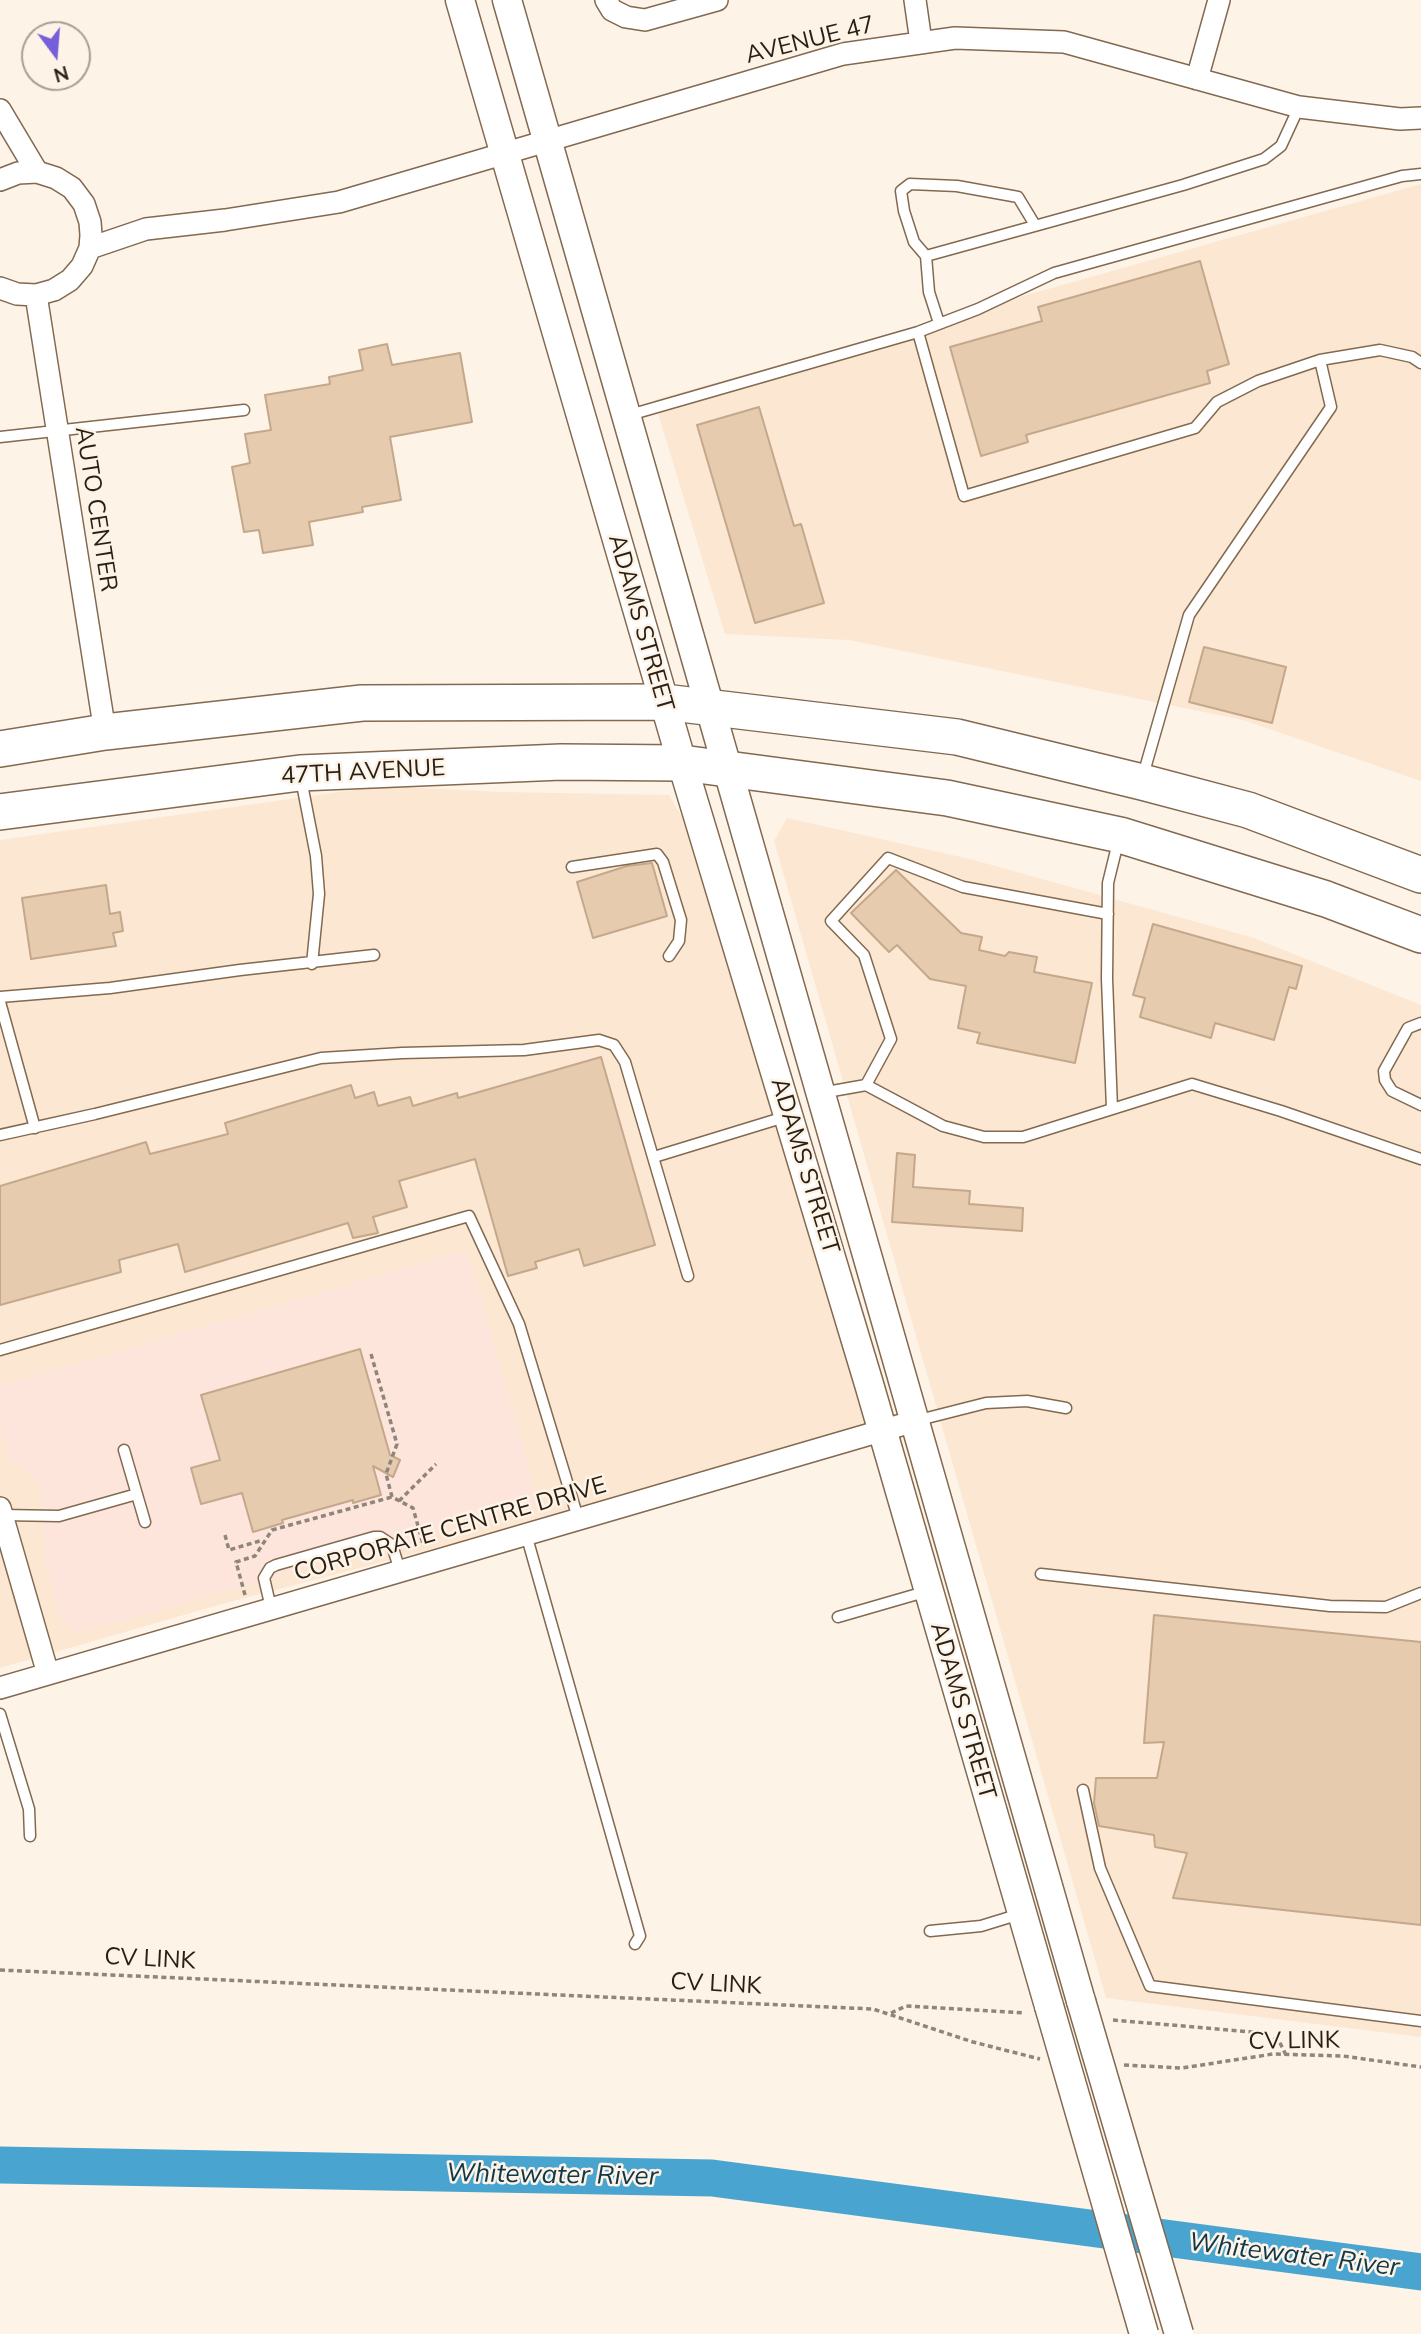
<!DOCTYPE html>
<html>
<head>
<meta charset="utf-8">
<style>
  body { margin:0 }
  #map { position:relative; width:1421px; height:2334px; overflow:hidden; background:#fef3e7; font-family:Mulish,sans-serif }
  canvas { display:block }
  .north { position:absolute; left:21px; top:21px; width:70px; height:70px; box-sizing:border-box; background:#fef3e7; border:2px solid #a99e93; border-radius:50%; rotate:164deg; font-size:19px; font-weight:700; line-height:28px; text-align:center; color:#291f14 }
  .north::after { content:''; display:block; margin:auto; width:24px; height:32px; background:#775fda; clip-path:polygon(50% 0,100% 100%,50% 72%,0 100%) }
</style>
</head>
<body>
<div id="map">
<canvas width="1421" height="2334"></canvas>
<div class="north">N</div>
</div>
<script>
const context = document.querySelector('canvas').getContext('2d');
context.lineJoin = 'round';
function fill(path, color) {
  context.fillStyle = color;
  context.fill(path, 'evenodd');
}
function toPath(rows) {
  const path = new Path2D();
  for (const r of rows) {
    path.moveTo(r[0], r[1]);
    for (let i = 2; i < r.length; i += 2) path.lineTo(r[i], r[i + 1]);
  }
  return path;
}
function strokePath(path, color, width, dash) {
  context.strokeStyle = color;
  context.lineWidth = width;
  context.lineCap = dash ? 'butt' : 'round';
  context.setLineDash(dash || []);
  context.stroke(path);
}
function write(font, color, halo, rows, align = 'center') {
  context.font = font + ' Mulish,sans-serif';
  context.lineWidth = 5;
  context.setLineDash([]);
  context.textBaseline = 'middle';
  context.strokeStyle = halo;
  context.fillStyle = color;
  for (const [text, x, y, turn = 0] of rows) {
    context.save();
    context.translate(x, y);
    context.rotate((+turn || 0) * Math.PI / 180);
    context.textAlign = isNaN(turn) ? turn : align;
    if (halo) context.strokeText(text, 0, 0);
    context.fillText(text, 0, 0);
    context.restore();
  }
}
fill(toPath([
  [1421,184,1421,781,1243,720,849,640,725,634,654,400],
  [382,786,502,792,669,795,688,827,762,1080,826,1283,867,1435,222,1604,0,1668,0,840],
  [787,818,970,859,1254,938,1421,1005,1421,2037,1106,1998,774,841]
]), '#fce7d2');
fill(toPath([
  [467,1250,539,1503,77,1633,62,1624,45,1560,42,1497,33,1477,22,1467,10,1461,0,1428,0,1386]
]), '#fee5dc');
strokePath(toPath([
  [0,2165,712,2178,1421,2272]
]), '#49a5d0', 37);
const building = toPath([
  [1200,261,1229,364,1207,371,1210,383,1026,435,1028,442,981,456,950,347,1042,321,1038,307,1200,261],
  [387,344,392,365,460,353,472,422,390,437,401,500,362,507,363,512,309,522,313,545,263,553,259,530,244,532,232,467,250,463,245,434,271,430,265,395,330,384,329,377,363,370,359,350,387,344],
  [759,407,794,526,801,524,824,603,755,623,697,425,759,407],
  [1204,647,1286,667,1272,723,1189,702,1204,647],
  [652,863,667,916,593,938,577,882,627,866,652,863],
  [896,870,961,933,982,937,979,950,1005,956,1009,952,1037,957,1034,972,1092,983,1075,1063,977,1043,980,1033,958,1028,966,986,930,979,897,945,889,952,851,913,896,870],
  [106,885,110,914,120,912,123,931,113,933,116,946,31,959,22,898,106,885],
  [1153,924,1302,966,1296,989,1289,987,1274,1040,1215,1023,1211,1038,1140,1017,1145,998,1133,995,1153,924],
  [601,1057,655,1245,584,1266,579,1249,535,1262,537,1268,508,1276,475,1159,399,1181,407,1207,373,1217,378,1233,353,1238,348,1223,185,1272,178,1244,119,1260,121,1272,0,1305,0,1186,146,1142,150,1154,228,1134,225,1123,351,1085,355,1098,374,1092,378,1106,410,1097,413,1106,457,1093,458,1098,601,1057],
  [897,1153,915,1155,913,1187,970,1191,969,1204,1023,1208,1022,1231,892,1222,897,1153],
  [360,1349,390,1455,400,1460,393,1477,373,1466,381,1495,353,1503,353,1500,282,1520,283,1523,253,1532,242,1493,201,1504,191,1468,220,1460,201,1395,360,1349],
  [1154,1615,1421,1642,1421,1925,1173,1898,1187,1853,1155,1847,1154,1835,1099,1826,1094,1803,1096,1778,1157,1778,1164,1742,1144,1743,1154,1615]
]);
fill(building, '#e6cbae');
strokePath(building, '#c3a88c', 2);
const service = toPath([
  [1035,225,1018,197,957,186,910,184,901,191,904,211,914,242,926,256,1183,185,1264,159,1281,146,1299,107],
  [926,256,929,292,939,323],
  [1320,360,1380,350,1412,357,1421,363],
  [626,416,918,332],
  [0,437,244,410],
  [301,779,316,856,319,894,312,964],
  [1142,779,1189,615,1331,407,1320,360,1258,381,1217,402,1195,428,964,496,918,332,978,309,1054,273,1402,176,1421,174],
  [572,867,657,854,663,862,681,920,679,941,669,956],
  [0,997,110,988,240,970,374,955],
  [0,1002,35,1128],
  [1421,1023,1408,1028,1384,1071,1385,1080,1392,1091,1421,1105],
  [866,1085,891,1039,864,955,831,921,888,858,963,887,1108,914],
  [821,1093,866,1085,943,1126,984,1137,1023,1137,1192,1084,1281,1111,1421,1159],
  [1112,1109,1107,979,1108,883,1119,838],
  [0,1135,95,1114,321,1058,402,1053,524,1050,599,1040,614,1045,625,1062,688,1276],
  [654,1157,788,1116],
  [0,1350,469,1216,519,1324,578,1518],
  [915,1421,986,1403,1027,1401,1066,1408],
  [124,1450,145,1522],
  [2,1515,59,1516,137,1494],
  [526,1534,640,1936,635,1944],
  [1041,1574,1330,1606,1386,1607,1421,1593],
  [271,1608,264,1578,270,1568,276,1565,374,1537,380,1537,392,1545,400,1571],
  [838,1617,928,1591],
  [0,1714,29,1809,30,1836],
  [1083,1790,1100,1868,1150,1986,1421,2021],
  [930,1931,981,1926,1020,1914]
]);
const minor = toPath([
  [606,0,612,10,626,17,645,20,717,0],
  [915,0,921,42],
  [1197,79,1219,0],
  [0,110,37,172],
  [0,180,18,173,37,172,56,178,72,188,84,204,90,222,91,235,90,248,82,266,70,280,54,290,36,295,17,294,0,288],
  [90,248,146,229,225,220,339,202,843,54,955,38,1064,42,1299,107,1400,119,1421,118],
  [36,295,105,732],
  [0,1508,48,1674],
  [0,1688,915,1421]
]);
const tertiary = toPath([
  [460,0,682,763,869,1384,1049,2006],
  [507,0,1081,2001]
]);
const primary = toPath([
  [0,749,105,732,362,703,664,702,957,737,1142,782,1248,810,1421,875],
  [0,812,300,773,561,762,682,763,947,798,1120,835,1326,899,1421,935]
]);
strokePath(service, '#82694f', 13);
strokePath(minor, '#82694f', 24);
strokePath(tertiary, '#82694f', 31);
strokePath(primary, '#82694f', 38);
strokePath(toPath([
  [371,1354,397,1444,386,1474,392,1497,413,1508,423,1544],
  [399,1501,436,1464],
  [225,1535,229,1550,263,1540],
  [245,1595,236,1562,255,1556,272,1530,392,1497],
  [0,1970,873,2009,973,2042,1040,2059],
  [891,2013,906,2006,1025,2013],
  [1113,2020,1252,2032,1279,2041,1286,2055],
  [1124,2065,1182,2068,1273,2054,1343,2056,1421,2067]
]), '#90857a', 3.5, [5, 3.5]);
strokePath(service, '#fff', 10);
strokePath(minor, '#fff', 21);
strokePath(tertiary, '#fff', 28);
strokePath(primary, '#fff', 35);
const tertiaryBridge = toPath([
  [1081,2001,1179,2334],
  [1049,2006,1144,2334]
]);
strokePath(tertiaryBridge, '#82694f', 31, []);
strokePath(tertiaryBridge, '#fff', 28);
write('24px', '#291f14', '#fef3e7', [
  ["AVENUE 47",810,40,-14],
  ["AUTO CENTER",96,509,81],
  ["ADAMS STREET",641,623,74],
  ["47TH AVENUE",363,772,-3],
  ["ADAMS STREET",805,1166,73],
  ["CORPORATE CENTRE DRIVE",450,1529,-16],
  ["ADAMS STREET",963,1711,74],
  ["CV LINK",150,1959,3],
  ["CV LINK",716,1984,3],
  ["CV LINK",1294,2041,-1]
]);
write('italic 26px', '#10384b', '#fef3e7', [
  ["Whitewater River",552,2175,1],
  ["Whitewater River",1294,2255,7]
]);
</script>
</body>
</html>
